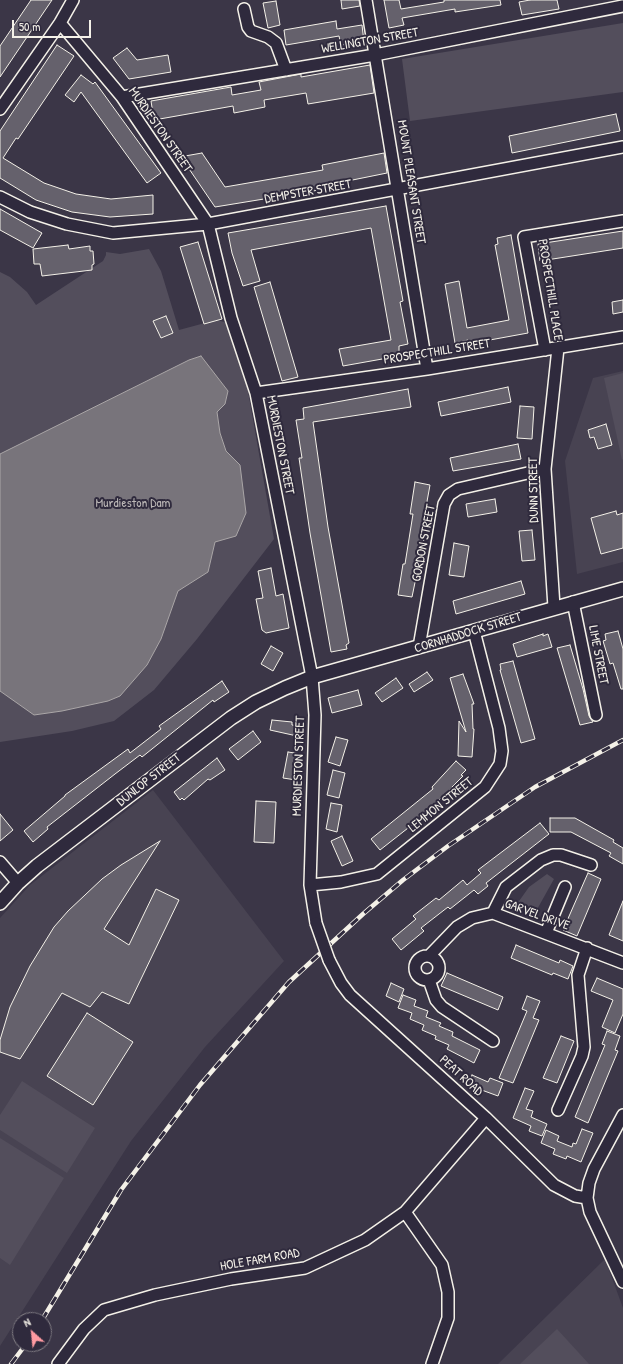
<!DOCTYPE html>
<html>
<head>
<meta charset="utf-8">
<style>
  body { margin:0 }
  #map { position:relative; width:623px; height:1364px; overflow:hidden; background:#3b3647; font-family:"Patrick Hand",sans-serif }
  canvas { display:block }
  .north { position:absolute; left:12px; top:1312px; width:40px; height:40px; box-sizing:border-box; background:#2f2a3d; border:1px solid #7e7a81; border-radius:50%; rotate:333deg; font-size:11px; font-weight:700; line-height:16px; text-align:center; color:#f4f1e8 }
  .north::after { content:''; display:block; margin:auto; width:14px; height:18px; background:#ff9aa2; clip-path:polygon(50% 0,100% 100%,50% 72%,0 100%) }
  .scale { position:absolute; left:12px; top:20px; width:79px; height:18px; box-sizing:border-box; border:2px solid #f4f1e8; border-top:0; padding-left:5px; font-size:12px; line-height:14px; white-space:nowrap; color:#f4f1e8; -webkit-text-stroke:3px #2f2a3d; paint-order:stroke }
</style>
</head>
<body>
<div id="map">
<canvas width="623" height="1364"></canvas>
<div class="north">N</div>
<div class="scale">50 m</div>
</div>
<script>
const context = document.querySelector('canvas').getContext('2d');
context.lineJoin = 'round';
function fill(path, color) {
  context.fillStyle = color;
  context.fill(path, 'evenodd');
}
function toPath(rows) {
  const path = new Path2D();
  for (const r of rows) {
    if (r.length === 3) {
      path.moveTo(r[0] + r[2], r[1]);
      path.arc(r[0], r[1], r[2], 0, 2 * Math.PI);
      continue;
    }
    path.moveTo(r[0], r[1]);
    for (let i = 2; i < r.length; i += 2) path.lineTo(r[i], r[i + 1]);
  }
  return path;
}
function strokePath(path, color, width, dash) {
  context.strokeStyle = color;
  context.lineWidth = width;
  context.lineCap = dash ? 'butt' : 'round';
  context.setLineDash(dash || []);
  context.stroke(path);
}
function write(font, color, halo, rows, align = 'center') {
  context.font = font + ' "Patrick Hand",sans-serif';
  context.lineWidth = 4;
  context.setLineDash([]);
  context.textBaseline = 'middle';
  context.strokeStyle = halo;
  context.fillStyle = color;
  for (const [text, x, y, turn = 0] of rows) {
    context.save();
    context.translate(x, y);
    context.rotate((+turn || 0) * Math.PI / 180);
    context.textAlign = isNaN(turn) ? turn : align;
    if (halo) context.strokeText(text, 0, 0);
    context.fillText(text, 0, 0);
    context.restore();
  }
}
fill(toPath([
  [623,371,623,562,577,574,565,461,593,378],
  [153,790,284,961,205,1047,131,1141,0,1346,0,918,30,885],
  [605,1259,623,1308,623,1364,498,1364]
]), '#484352');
fill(toPath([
  [623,23,623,92,410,121,402,59],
  [149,249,161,271,179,330,216,320,233,324,242,357,274,539,197,639,154,690,114,721,72,731,0,742,0,272,10,277,27,292,36,305,103,261,106,255,106,252,120,254],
  [623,373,623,459,622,460,604,378],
  [547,874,554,879,535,913,517,904,529,887],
  [22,1081,95,1128,67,1173,0,1130,0,1115],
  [0,1138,64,1178,10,1265,0,1258],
  [557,1329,589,1364,520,1364]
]), '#534e5c');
const water = toPath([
  [201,356,228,391,225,404,217,412,220,433,226,451,240,465,246,513,236,536,215,542,208,572,178,591,161,639,147,665,120,696,108,701,62,711,34,715,0,691,0,454,189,360,201,356]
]);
fill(water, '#78747b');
strokePath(water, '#aaa6a7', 1);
const building = toPath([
  [31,0,52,0,0,77,0,46,31,0],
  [341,0,359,0,360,6,342,9,341,0],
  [384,0,399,0,401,9,444,2,444,0,500,0,501,5,455,12,455,9,402,18,404,25,389,28,384,0],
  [530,0,557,0,559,9,522,15,519,2,530,0],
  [276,1,280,25,268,28,263,3,276,1],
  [336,21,337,29,362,25,364,42,341,45,339,36,286,45,284,30,336,21],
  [57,45,74,56,18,139,16,138,3,158,44,183,76,194,111,199,153,195,153,214,110,217,72,212,36,200,0,178,0,131,57,45],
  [127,48,137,60,168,55,171,72,129,79,113,58,127,48],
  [370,65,374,93,308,104,306,93,264,100,265,107,234,113,233,106,154,120,151,101,231,87,232,95,261,90,259,82,301,74,301,77,370,65],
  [81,75,93,84,95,82,161,173,147,183,81,92,74,102,65,95,81,75],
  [616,114,620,131,512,153,509,136,616,114],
  [202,153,225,187,323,170,322,165,384,153,387,173,318,187,319,190,215,207,183,160,185,156,202,153],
  [386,206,403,301,400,302,408,344,399,346,399,356,343,366,339,349,391,340,371,228,251,250,260,281,243,286,232,253,228,233,386,206],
  [0,209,42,233,33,248,0,230,0,209],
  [623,231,623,248,540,261,538,244,623,231],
  [511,235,528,333,468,344,468,340,455,343,445,284,459,281,467,328,509,320,495,245,498,244,497,238,511,235],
  [198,242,222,319,204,324,180,247,198,242],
  [68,245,69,249,90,246,90,251,93,251,94,264,92,265,92,270,42,276,40,264,34,264,33,249,68,245],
  [270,282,298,377,282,381,254,287,270,282],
  [623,300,623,312,613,314,612,302,623,300],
  [166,316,173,333,161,338,153,321,166,316],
  [508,387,511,402,441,416,438,402,508,387],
  [408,389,411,407,313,422,328,527,349,643,346,645,347,649,331,652,310,533,299,458,302,458,296,420,304,419,303,408,408,389],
  [520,406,534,407,532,439,517,438,520,406],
  [606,424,612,445,598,449,594,437,590,438,588,430,606,424],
  [518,444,521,459,453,471,450,458,518,444],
  [415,482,430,485,422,529,426,529,412,597,398,595,403,564,405,564,413,514,410,514,415,482],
  [495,499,497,512,468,517,466,504,495,499],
  [616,511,617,515,623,513,623,548,601,554,591,518,616,511],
  [532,530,535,560,522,561,519,531,532,530],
  [454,543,469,546,464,577,449,575,454,543],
  [271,568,276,596,283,594,289,628,266,633,262,630,256,599,263,598,258,571,271,568],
  [521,581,525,594,456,614,453,601,521,581],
  [618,631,623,649,623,689,621,689,613,663,610,664,603,641,606,640,605,634,618,631],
  [543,634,543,636,548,634,552,647,517,657,513,644,543,634],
  [570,645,583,689,589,716,593,722,580,725,557,648,570,645],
  [271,646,283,653,273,671,261,664,271,646],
  [513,661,535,739,521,743,500,670,501,670,500,664,513,661],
  [427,672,433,680,414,692,409,684,427,672],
  [463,674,474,704,472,704,473,729,474,729,472,757,458,756,459,721,466,732,450,678,463,674],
  [396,678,403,688,382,702,375,693,396,678],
  [222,681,229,692,214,702,213,700,142,757,140,755,115,774,47,827,48,829,33,842,24,831,65,796,65,795,128,749,130,753,161,729,159,726,222,681],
  [358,690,362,705,332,713,328,698,358,690],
  [272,720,292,722,292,725,299,726,297,736,270,730,272,720],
  [253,731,261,742,238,760,229,749,253,731],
  [336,737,348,740,340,766,328,762,336,737],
  [288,752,301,754,296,780,283,778,288,752],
  [217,758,225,770,210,780,208,779,184,800,182,798,180,800,174,792,217,758],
  [456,761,466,770,461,775,463,776,434,805,431,810,380,850,371,839,433,789,432,787,456,761],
  [333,770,345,773,339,798,327,795,333,770],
  [256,801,276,802,274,843,254,842,256,801],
  [331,803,342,805,337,832,326,829,331,803],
  [0,814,13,830,0,841,0,814],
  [550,818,575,818,614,840,613,842,623,848,623,864,609,856,611,853,571,832,550,832,550,818],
  [540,823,549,834,486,883,488,886,478,894,474,890,450,909,448,907,421,928,424,931,401,950,392,939,416,919,413,916,436,898,439,900,463,880,467,885,481,873,478,870,540,823],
  [342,836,353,861,342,866,331,841,342,836],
  [160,841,104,929,129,945,156,889,179,900,129,1004,102,992,90,1007,62,993,20,1059,0,1052,0,1040,10,1007,30,966,54,927,68,911,102,879,121,865,160,841],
  [588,873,601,879,577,936,563,930,588,873],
  [623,901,623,941,609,935,623,901],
  [516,945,559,963,560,960,573,966,568,979,553,973,552,975,511,958,516,945],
  [447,973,503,997,498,1010,441,986,447,973],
  [597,978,623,989,623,1014,615,1033,602,1027,613,1000,591,991,597,978],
  [391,983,404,989,399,1002,386,996,391,983],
  [403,995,416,1000,414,1006,428,1011,426,1017,441,1023,439,1026,453,1032,452,1036,480,1050,474,1063,447,1049,449,1045,435,1039,436,1036,422,1030,424,1025,410,1019,412,1013,398,1008,403,995],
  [527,996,540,1001,533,1018,539,1020,513,1083,499,1078,527,1011,522,1009,527,996],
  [87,1013,133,1042,93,1105,47,1076,87,1013],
  [607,1031,620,1036,615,1050,618,1051,588,1123,575,1117,605,1045,602,1044,607,1031],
  [561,1036,574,1041,557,1083,543,1078,561,1036],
  [472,1075,488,1082,490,1078,503,1083,498,1096,468,1085,472,1075],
  [525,1088,534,1091,526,1109,533,1111,531,1117,547,1124,542,1136,529,1131,531,1126,513,1118,525,1088],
  [582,1129,593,1133,581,1162,567,1156,566,1159,553,1154,555,1149,541,1143,546,1130,559,1136,557,1141,572,1147,573,1143,576,1144,582,1129]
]);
fill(building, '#65616c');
strokePath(building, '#f4f1e8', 1);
const minor = toPath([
  [366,0,427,369],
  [244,9,248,27,251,31,268,37,276,43,286,70],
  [60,23,122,97,208,224,231,318,256,393,312,677,315,715,310,885,316,923],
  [122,97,375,55,623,6],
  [0,109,60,23,73,0],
  [0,197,30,212,67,224,113,233,208,224,623,147],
  [545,350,524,237,623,221],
  [256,393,427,369,623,337],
  [573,602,596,715],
  [554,607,545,469,558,348],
  [419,647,444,504,449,495,458,489,545,469],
  [0,862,18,883],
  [310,885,341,882,377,874,485,787,500,764,502,751,499,728,474,631],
  [493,913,506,887,541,860,553,855,561,855,591,865],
  [546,933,565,887],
  [427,968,12],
  [429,956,457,927,472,918,493,913,623,963],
  [329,960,341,983,350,995,486,1118,554,1185,575,1196,587,1198],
  [429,980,436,1000,442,1007,493,1041],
  [558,1110,582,1056,584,1047,578,975,587,948],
  [623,1115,594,1169,589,1183,587,1198,590,1212,623,1282],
  [405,1212,442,1265,448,1292,448,1318,432,1364],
  [58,1364,84,1329,104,1310,155,1295,231,1279,305,1268,365,1240,405,1212,486,1118]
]);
const major = toPath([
  [0,903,18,883,37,866,231,718,256,702,285,688,312,677,623,589]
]);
strokePath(minor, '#f4f1e8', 14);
strokePath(major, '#f4f1e8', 16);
strokePath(minor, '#2f2a3d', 11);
strokePath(major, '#2f2a3d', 13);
const rail = toPath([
  [42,1320,121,1190,200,1085,289,982,363,914,403,880,448,846,535,787,623,740],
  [11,1364,26,1344]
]);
strokePath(rail, '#f4f1e8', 4.5);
strokePath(rail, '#2f2a3d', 3, [9]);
const minorBridge = toPath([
  [316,923,329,960]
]);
strokePath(minorBridge, '#f4f1e8', 14, []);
strokePath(minorBridge, '#2f2a3d', 11);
write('13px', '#f4f1e8', '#2f2a3d', [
  ["WELLINGTON STREET",370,41,-10],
  ["MURDIESTON STREET",160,130,55],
  ["MOUNT PLEASANT STREET",411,182,81],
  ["DEMPSTER STREET",308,192,-10],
  ["PROSPECTHILL PLACE",550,290,81],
  ["PROSPECTHILL STREET",437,352,-9],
  ["MURDIESTON STREET",280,445,79],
  ["DUNN STREET",534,490,-91],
  ["GORDON STREET",424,543,-79],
  ["CORNHADDOCK STREET",468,633,-17],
  ["LIME STREET",598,655,79],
  ["MURDIESTON STREET",299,766,-88],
  ["DUNLOP STREET",149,780,-38],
  ["LEMMON STREET",441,805,-39],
  ["GARVEL DRIVE",537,915,20],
  ["PEAT ROAD",461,1076,42],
  ["HOLE FARM ROAD",260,1260,-10]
]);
write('13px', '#bcb8b7', '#2f2a3d', [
  ["Murdieston Dam",133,504]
]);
</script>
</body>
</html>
